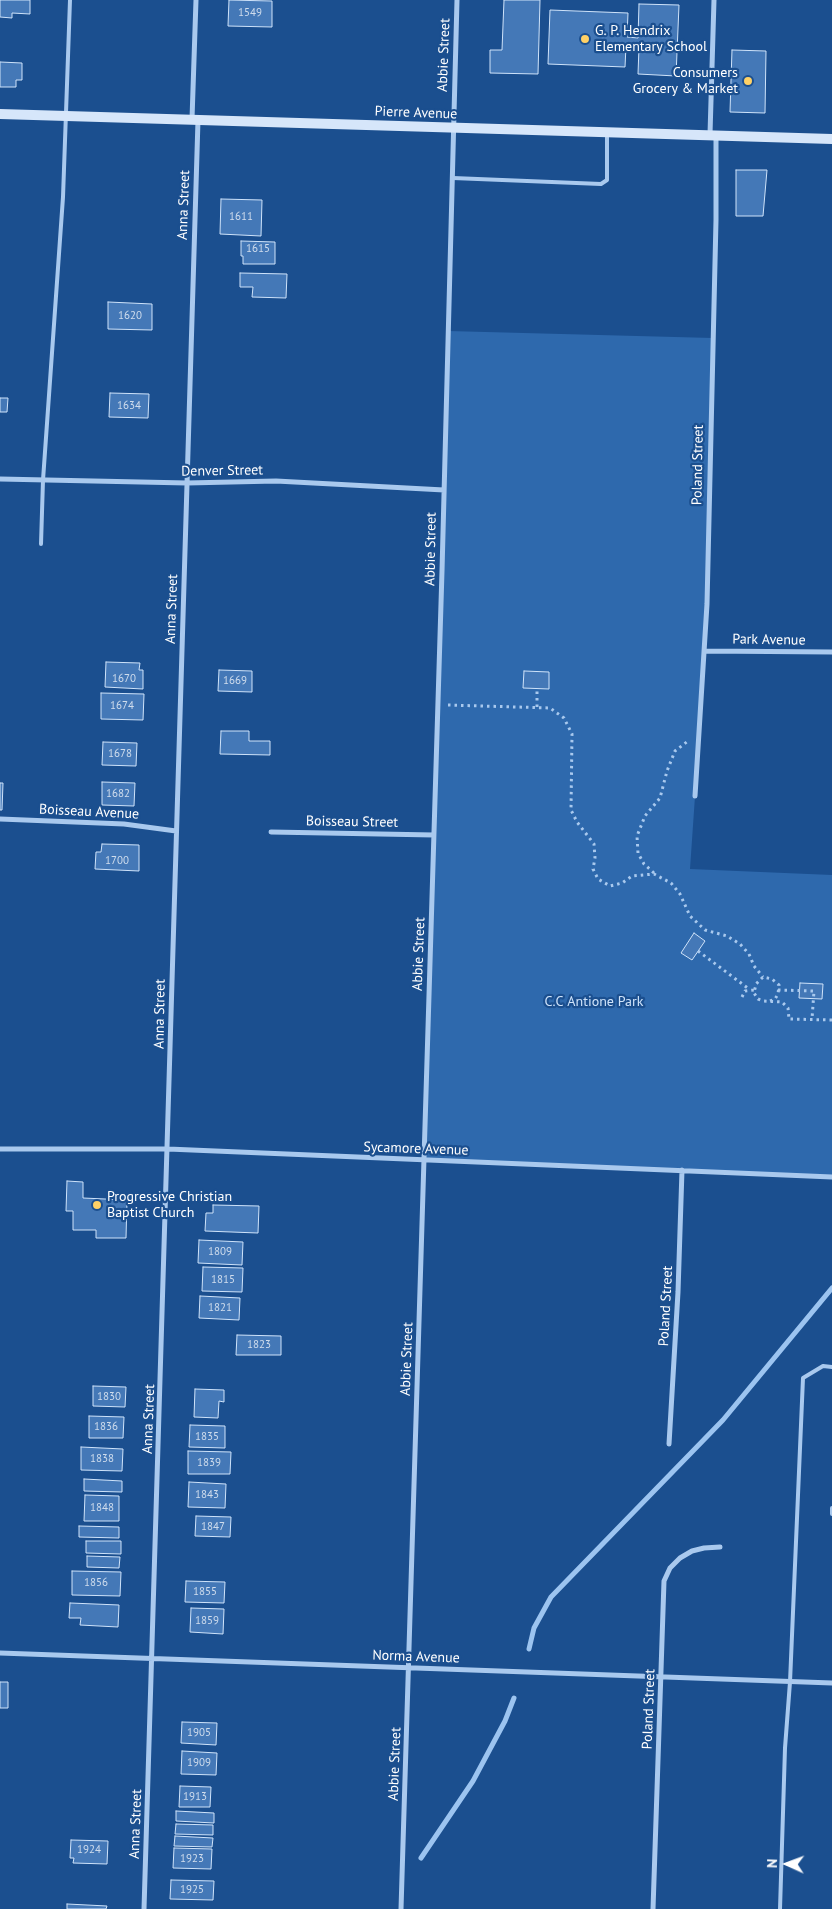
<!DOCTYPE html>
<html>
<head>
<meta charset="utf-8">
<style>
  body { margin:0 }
  #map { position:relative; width:832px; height:1909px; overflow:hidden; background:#1b4f8f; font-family:"PT Sans",sans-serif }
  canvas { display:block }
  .north { position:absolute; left:762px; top:1839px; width:50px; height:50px; -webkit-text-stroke:4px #1b4f8f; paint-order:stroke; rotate:272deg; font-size:14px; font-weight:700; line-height:20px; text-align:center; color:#fff }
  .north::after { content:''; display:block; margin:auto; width:18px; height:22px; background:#fff; clip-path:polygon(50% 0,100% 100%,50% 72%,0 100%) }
</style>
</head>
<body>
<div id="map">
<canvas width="832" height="1909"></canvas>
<div class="north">N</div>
</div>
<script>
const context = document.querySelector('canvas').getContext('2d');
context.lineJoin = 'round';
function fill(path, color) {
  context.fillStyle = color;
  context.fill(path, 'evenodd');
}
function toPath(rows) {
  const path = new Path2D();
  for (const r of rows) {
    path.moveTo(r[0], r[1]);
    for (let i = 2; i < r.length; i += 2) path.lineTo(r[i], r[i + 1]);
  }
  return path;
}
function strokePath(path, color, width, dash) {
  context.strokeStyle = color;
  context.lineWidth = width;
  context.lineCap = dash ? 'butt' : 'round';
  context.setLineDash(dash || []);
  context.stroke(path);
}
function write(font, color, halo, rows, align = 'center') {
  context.font = font + ' "PT Sans",sans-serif';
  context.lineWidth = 4.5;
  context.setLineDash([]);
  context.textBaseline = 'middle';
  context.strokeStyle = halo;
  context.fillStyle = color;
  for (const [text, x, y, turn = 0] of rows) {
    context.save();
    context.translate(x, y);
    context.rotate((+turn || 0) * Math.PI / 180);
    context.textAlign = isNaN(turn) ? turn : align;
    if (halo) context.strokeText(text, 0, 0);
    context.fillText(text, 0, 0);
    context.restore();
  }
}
fill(toPath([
  [448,331,713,338,705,651,690,869,832,875,832,1177,423,1161]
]), '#2e69ad');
strokePath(toPath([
  [529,1649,534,1628,551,1597,723,1420,832,1288],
  [421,1858,473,1781,505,1721,514,1698]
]), '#9cc4f0', 5);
const building = toPath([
  [0,0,30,0,30,14,12,13,12,18,0,17,0,0],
  [229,0,272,1,272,27,228,26,229,0],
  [504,0,540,0,538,74,490,73,490,50,502,50,504,0],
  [639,4,679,5,676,76,638,74,639,47,626,46,625,67,548,64,550,10,628,13,627,37,638,38,639,4],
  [732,50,766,51,765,113,730,112,732,50],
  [0,62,22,63,22,80,16,80,16,87,0,87,0,62],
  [736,170,767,170,763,216,736,216,736,170],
  [221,199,262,200,261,236,220,234,221,199],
  [241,241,275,242,275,264,243,264,243,256,241,256,241,241],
  [240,273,287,274,286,298,252,297,253,287,240,287,240,273],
  [108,302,152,304,152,330,108,329,108,302],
  [110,393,149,394,148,418,109,417,110,393],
  [0,398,8,398,7,412,0,412,0,398],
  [106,662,140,663,139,670,143,670,143,689,105,687,106,662],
  [219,670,252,671,252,692,218,691,219,670],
  [524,671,549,672,549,689,523,688,524,671],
  [101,693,144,694,143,720,101,719,101,693],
  [221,731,249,731,249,741,270,741,270,755,220,754,221,731],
  [103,742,137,743,136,766,102,765,103,742],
  [102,782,135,783,134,806,102,805,102,782],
  [0,783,3,783,2,810,0,810,0,783],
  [102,844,139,845,139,871,95,869,96,852,101,852,102,844],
  [694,933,705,941,692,960,681,953,694,933],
  [800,983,823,984,822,999,799,998,800,983],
  [67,1181,83,1182,83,1198,127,1200,126,1238,96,1238,96,1230,73,1230,73,1211,66,1211,67,1181],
  [213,1205,259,1206,258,1233,205,1231,206,1213,213,1213,213,1205],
  [199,1240,243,1242,242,1265,198,1263,199,1240],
  [203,1267,243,1268,242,1292,202,1291,203,1267],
  [200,1296,240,1298,239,1320,199,1318,200,1296],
  [237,1335,281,1336,281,1355,236,1355,237,1335],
  [93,1386,126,1387,125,1407,93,1406,93,1386],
  [195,1389,224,1390,224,1402,219,1401,218,1418,194,1417,195,1389],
  [89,1416,124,1417,123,1438,89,1438,89,1416],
  [190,1425,225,1426,225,1448,189,1447,190,1425],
  [81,1447,123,1449,122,1471,81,1470,81,1447],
  [188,1451,231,1452,230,1474,188,1474,188,1451],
  [84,1479,122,1481,122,1492,84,1491,84,1479],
  [189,1482,226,1484,225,1508,188,1507,189,1482],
  [85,1495,119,1496,119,1521,84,1521,85,1495],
  [196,1516,231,1517,230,1537,195,1536,196,1516],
  [79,1526,119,1527,119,1538,79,1537,79,1526],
  [86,1541,121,1541,121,1554,86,1553,86,1541],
  [87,1556,120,1557,119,1568,87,1567,87,1556],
  [72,1571,121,1572,120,1596,72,1595,72,1571],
  [186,1581,225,1582,224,1603,185,1602,186,1581],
  [70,1603,119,1605,118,1627,80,1625,81,1618,69,1618,70,1603],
  [191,1608,224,1609,223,1634,190,1632,191,1608],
  [0,1682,8,1682,8,1708,0,1708,0,1682],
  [182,1722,217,1723,216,1745,181,1743,182,1722],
  [182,1751,217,1753,216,1775,181,1774,182,1751],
  [180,1786,211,1787,210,1807,179,1807,180,1786],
  [176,1811,214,1813,214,1823,176,1821,176,1811],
  [176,1824,213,1825,213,1835,175,1834,176,1824],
  [175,1836,213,1838,212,1847,174,1846,175,1836],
  [71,1840,108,1841,107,1864,73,1863,74,1858,70,1858,71,1840],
  [174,1848,212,1849,211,1869,173,1868,174,1848],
  [171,1880,214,1881,213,1900,170,1899,171,1880],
  [67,1904,107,1906,106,1909,67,1909,67,1904]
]);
fill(building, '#4478b7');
strokePath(building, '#cfe3fa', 1);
strokePath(toPath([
  [448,705,550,708,564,718,572,734,571,810,577,822,594,844,595,858,593,869,598,879,610,886,622,883,632,876,654,874,671,883,680,894,690,916,705,930,727,936,740,944,749,954,754,966,763,977],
  [537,707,537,688],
  [654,873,644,864,638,853,637,836,645,816,660,798,667,771,675,751,688,741],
  [698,951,749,989],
  [778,990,814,991,812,1019],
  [742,997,745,991,754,990],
  [770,1001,775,999,778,994,779,985,772,979,763,977,756,984,754,993,758,999,763,1001,782,1002,788,1008,789,1019,832,1020]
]), '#a9c9ee', 3, [2.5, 4]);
strokePath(toPath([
  [453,178,601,184,607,180,607,134],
  [41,544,43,480,63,197,70,0],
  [832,1508,832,1514],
  [780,1909,785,1748,790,1682,803,1378,823,1366,832,1367]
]), '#a9c9ee', 4);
strokePath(toPath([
  [192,119,196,0],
  [710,134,714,0],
  [0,479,187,483,276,481,444,490],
  [705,651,832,652],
  [695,796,707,604,716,220,716,135],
  [0,819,124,824,176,831],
  [271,832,434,835],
  [0,1149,168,1149,832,1177],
  [669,1444,678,1292,682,1170],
  [0,1653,832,1683],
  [144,1909,198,120],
  [401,1909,442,571,457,0],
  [653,1909,664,1581,670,1568,680,1558,692,1551,704,1548,720,1547]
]), '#a9c9ee', 5);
strokePath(toPath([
  [0,114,832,139]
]), '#d6e6fa', 10);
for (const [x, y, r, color] of [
  [585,39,5,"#ffd166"],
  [748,81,5,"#ffd166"],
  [97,1205,5,"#ffd166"]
]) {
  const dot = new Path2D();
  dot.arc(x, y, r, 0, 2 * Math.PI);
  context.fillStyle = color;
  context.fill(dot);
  strokePath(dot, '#1b4f8f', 2);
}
write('11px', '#d0dded', null, [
  ["1549",250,13],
  ["1611",241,217],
  ["1615",258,249],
  ["1620",130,316],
  ["1634",129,406],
  ["1670",124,679],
  ["1669",235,681],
  ["1674",122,706],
  ["1678",120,754],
  ["1682",118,794],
  ["1700",117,861],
  ["1809",220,1252],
  ["1815",223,1280],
  ["1821",220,1308],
  ["1823",259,1345],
  ["1830",109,1397],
  ["1836",106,1427],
  ["1835",207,1437],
  ["1838",102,1459],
  ["1839",209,1463],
  ["1843",207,1495],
  ["1848",102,1508],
  ["1847",213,1527],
  ["1856",96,1583],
  ["1855",205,1592],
  ["1859",207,1621],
  ["1905",199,1733],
  ["1909",199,1763],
  ["1913",195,1797],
  ["1924",89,1850],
  ["1923",192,1859],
  ["1925",192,1890]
]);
write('14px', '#fff', '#1b4f8f', [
  ["G. P. Hendrix",595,31],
  ["Elementary School",595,47],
  ["Consumers",738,73,"right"],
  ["Grocery & Market",738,89,"right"],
  ["Progressive Christian",107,1197],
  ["Baptist Church",107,1213]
], 'left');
write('14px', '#fff', '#1b4f8f', [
  ["Abbie Street",444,55,-88],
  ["Pierre Avenue",416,113,2],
  ["Anna Street",184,205,-88],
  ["Poland Street",698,465,-89],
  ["Denver Street",222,471,-1],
  ["Abbie Street",431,549,-89],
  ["Anna Street",172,609,-88],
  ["Park Avenue",769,640,1],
  ["Boisseau Avenue",89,812,3],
  ["Boisseau Street",352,822,1],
  ["Abbie Street",419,954,-88],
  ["Anna Street",160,1014,-89],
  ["Sycamore Avenue",416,1149,2],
  ["Poland Street",666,1306,-87],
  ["Abbie Street",407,1359,-88],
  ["Anna Street",149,1419,-88],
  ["Norma Avenue",416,1657,2],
  ["Poland Street",649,1709,-88],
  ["Abbie Street",395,1764,-88],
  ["Anna Street",136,1824,-88]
]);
write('14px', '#cfe3fa', '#1b4f8f', [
  ["C.C Antione Park",594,1002]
]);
</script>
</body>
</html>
